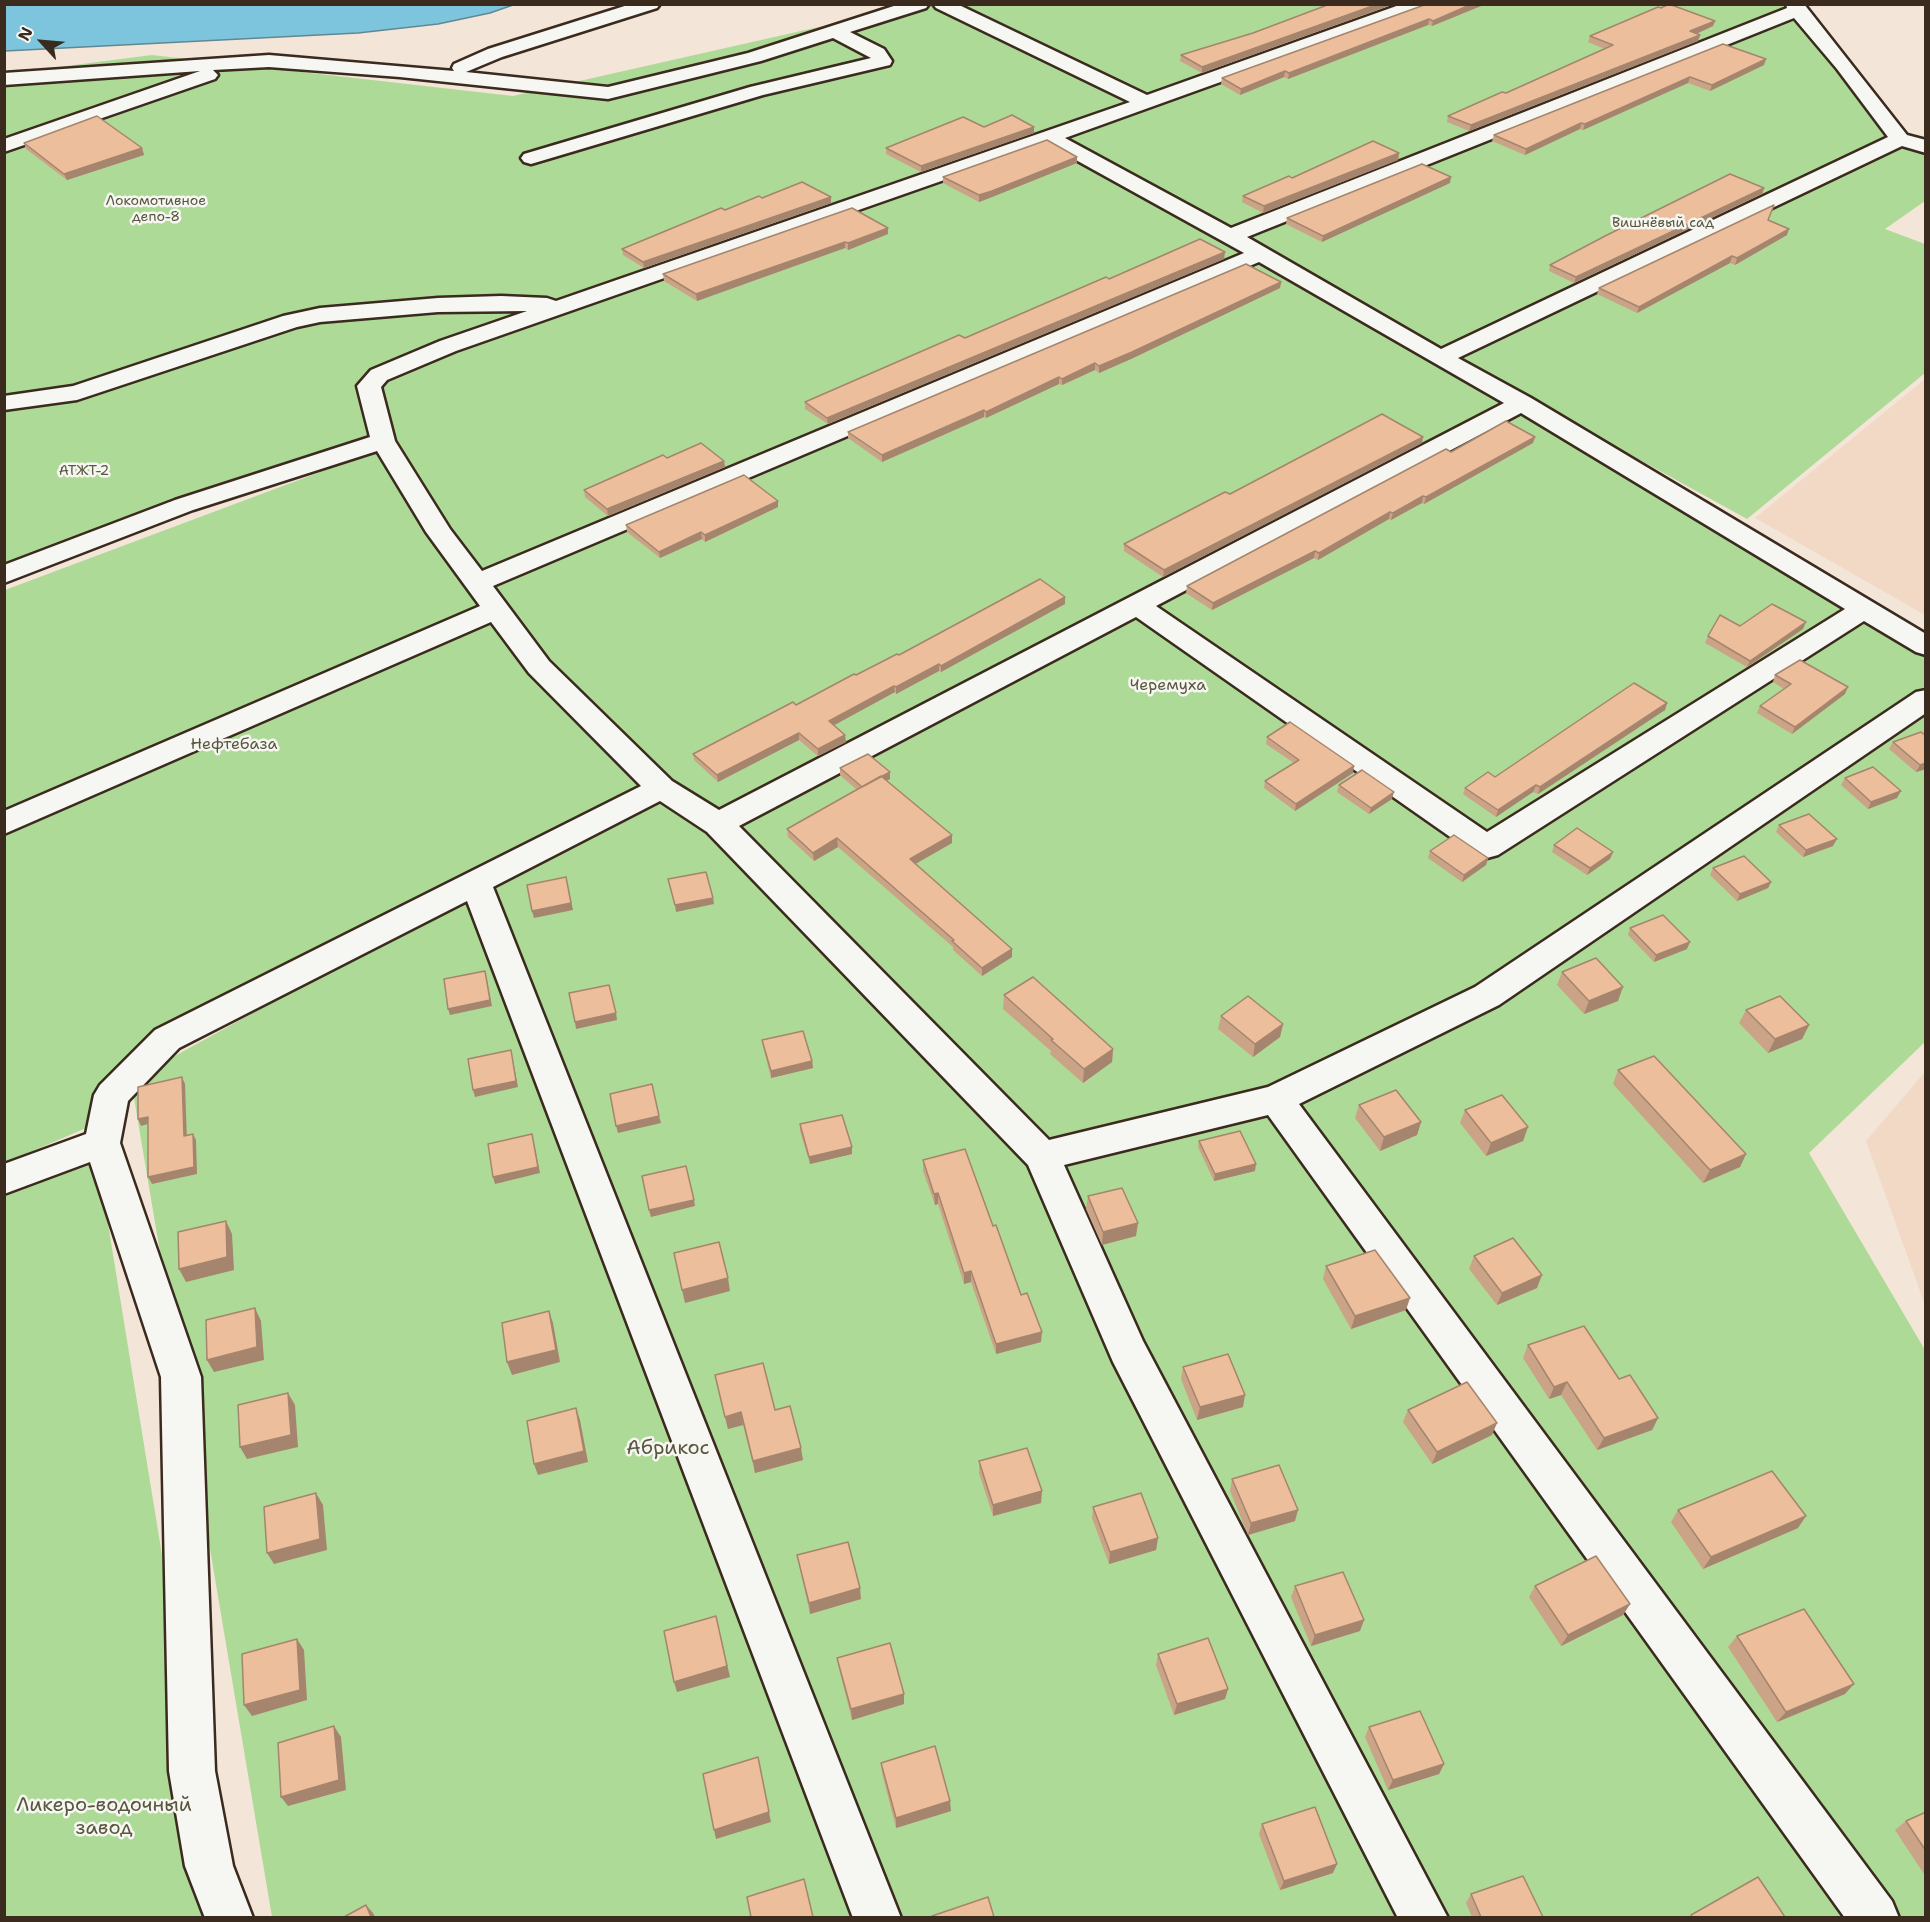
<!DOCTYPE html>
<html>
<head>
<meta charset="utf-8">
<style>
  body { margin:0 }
  #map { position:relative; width:1930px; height:1922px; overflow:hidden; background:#f3e5d8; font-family:"Shantell Sans",sans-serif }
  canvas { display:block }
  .frame { position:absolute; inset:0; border:6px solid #3b2a1e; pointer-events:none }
  .north { position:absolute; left:12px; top:12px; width:60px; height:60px; -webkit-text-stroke:4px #f6f6f2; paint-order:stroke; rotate:296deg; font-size:16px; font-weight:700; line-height:24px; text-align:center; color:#3b2a1e }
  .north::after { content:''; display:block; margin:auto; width:21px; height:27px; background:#3b2a1e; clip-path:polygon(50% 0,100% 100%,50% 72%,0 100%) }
</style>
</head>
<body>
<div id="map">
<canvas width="1930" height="1922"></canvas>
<div class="frame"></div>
<div class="north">N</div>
</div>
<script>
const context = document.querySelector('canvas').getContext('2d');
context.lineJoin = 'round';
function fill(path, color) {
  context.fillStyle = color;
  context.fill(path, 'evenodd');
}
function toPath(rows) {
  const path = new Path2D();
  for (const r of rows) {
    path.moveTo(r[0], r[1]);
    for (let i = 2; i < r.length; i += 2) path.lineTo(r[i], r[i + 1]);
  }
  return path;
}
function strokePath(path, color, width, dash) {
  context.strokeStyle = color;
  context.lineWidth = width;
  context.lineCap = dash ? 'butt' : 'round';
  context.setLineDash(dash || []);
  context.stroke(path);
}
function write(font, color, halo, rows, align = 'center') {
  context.font = font + ' "Shantell Sans",sans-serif';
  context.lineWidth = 5;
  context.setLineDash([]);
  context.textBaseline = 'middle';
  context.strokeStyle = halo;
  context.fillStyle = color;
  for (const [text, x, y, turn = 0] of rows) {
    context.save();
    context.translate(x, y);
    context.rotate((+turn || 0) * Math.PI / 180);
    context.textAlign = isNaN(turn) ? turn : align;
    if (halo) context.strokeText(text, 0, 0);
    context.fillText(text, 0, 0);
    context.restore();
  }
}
fill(toPath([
  [1925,379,1925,615,1755,518],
  [1925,1072,1925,1305,1866,1141]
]), '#f1d9c6');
fill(toPath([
  [940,4,1144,102,568,301,345,308,86,390,5,400,4,74,152,55,513,96,916,5],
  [961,5,1805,5,1805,9,1902,137,1925,144,1925,201,1885,229,1925,244,1925,373,1747,519,1056,138,1153,102],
  [1049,137,1925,646,1925,699,1487,996,1276,1099,1042,1156,539,667,383,441,379,375],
  [548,305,371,375,380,441,5,583,4,405,81,394,298,324,329,318],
  [379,450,533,669,652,788,159,1035,97,1095,86,1128,5,1163,5,590],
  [1925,705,1925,1042,1809,1153,1925,1350,1925,1917,272,1917,131,1080,661,789,1042,1158,1161,1143,1290,1111,1497,1006],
  [94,1138,221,1917,5,1917,4,1177]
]), '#aeda97');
const water = toPath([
  [4,5,5,4,513,5,490,13,438,24,358,33,5,51,4,5]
]);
fill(water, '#7dc5dd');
strokePath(water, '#638791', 1.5);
const minor = toPath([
  [631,4,660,4,657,8,502,57,466,72,608,87,748,53,900,4,929,4,926,8,850,32,884,49,892,61,890,65,763,95,531,164,524,162,521,158,524,154,750,87,871,58,833,38,761,61,608,99,400,77,269,67,213,70,218,75,215,79,4,152,4,139,200,71,4,85,4,73,269,55,454,71,452,68,454,64,488,49,631,4],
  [933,4,957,4,1147,95,1402,4,1429,4,1426,8,1065,138,1231,228,1787,8,1786,4,1804,4,1907,135,1926,140,1926,153,1902,146,1458,358,1531,398,1926,634,1926,655,1916,652,1864,621,1498,855,1487,858,1476,855,1136,617,739,826,1049,1140,1268,1087,1475,987,1916,692,1926,690,1926,713,1499,1005,1299,1104,1892,1901,1899,1918,1845,1918,1268,1115,1064,1165,1143,1341,1448,1918,1398,1918,1113,1362,1028,1165,707,832,660,801,493,887,901,1918,853,1918,467,901,179,1048,128,1101,120,1143,201,1377,215,1771,233,1866,253,1918,205,1918,185,1866,169,1771,161,1377,90,1162,4,1194,4,1164,86,1134,94,1095,100,1085,155,1030,641,786,529,673,491,622,4,834,4,811,480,606,426,532,377,451,193,510,4,583,4,565,175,500,370,437,357,386,371,370,440,341,527,311,438,312,320,322,297,327,77,400,4,410,4,396,73,386,283,316,320,308,438,298,501,296,547,298,556,301,1130,102,936,8,933,4],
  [1794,18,1837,69,1888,137,1441,349,1247,237,1794,18],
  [1047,144,1244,253,482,571,450,529,395,441,381,387,387,380,456,351,1047,144],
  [1259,262,1504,403,719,810,672,781,549,661,493,586,1259,262],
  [1521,413,1845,609,1487,832,1156,606,1521,413]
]);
strokePath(minor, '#3b2a1e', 5);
fill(minor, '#f6f6f2');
fill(toPath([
  [1330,4,1394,4,1202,73,1180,61,1181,55,1253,33],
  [1427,4,1486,4,1432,26,1428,25,1288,79,1284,77,1240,95,1221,84,1222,78],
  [1715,21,1713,26,1697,34,1700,35,1698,41,1469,131,1447,122,1448,116,1506,93,1605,49,1588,42,1590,36],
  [1723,44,1764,65,1710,91,1688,83,1583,130,1580,129,1525,155,1492,141,1494,135],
  [984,127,1034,127,1034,133,921,172,886,154,886,148],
  [24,143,142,148,144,155,67,180,26,149],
  [1399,153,1398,160,1263,213,1242,202,1243,196,1292,178],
  [1077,163,992,197,979,202,943,183,943,177],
  [1450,183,1322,242,1286,224,1287,218],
  [1764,188,1762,194,1574,283,1549,271,1550,265],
  [762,198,831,203,644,268,623,255,622,249,725,210],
  [1768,220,1787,235,1735,265,1730,263,1637,313,1597,294,1599,288],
  [888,234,848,250,845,248,697,301,664,281,663,274],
  [1224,259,828,424,805,409,805,402,1109,279],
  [1281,282,1280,288,1131,359,1099,373,1095,370,1062,385,1059,384,986,418,984,417,882,462,848,438,848,432],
  [1535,437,1533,443,1424,504,1422,503,1391,520,1389,519,1318,560,1314,558,1212,610,1186,593,1187,586,1451,452],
  [1422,443,1163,577,1124,551,1124,544,1230,494],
  [724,461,725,467,608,516,585,497,584,490],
  [778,507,705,542,702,539,660,558,627,532,626,525],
  [1065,597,1065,604,941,672,939,671,896,694,895,692,834,725,846,742,818,756,799,740,718,782,694,760,693,754,899,655],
  [1740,626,1803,629,1747,667,1705,643,1708,636],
  [1775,675,1845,694,1792,734,1757,713,1760,706,1784,689,1773,682],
  [1667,703,1665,710,1538,794,1533,792,1496,817,1463,794,1465,788,1495,777],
  [1267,737,1353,773,1295,811,1264,788,1265,781,1294,763,1266,744],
  [1893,742,1926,769,1916,772,1889,749],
  [840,768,890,772,890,779,886,781,952,843,915,864,1012,949,1012,957,982,976,953,950,953,947,838,847,814,861,788,837,787,829,857,790,840,775],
  [1845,778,1897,798,1868,809,1841,785],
  [1339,785,1392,799,1369,814,1337,792],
  [1779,825,1833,846,1803,857,1776,832],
  [1554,845,1613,852,1610,859,1587,875,1552,852],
  [1430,851,1488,858,1486,865,1462,882,1428,858],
  [1713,868,1771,882,1768,888,1737,901,1710,875],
  [1630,928,1687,949,1654,962,1628,935],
  [1562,972,1618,1001,1584,1014,1557,985],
  [1004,995,1113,1049,1112,1062,1083,1083,1050,1054,1051,1051,1003,1009],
  [1746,1010,1809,1025,1802,1039,1768,1053,1739,1023],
  [1221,1016,1283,1024,1280,1037,1253,1057,1218,1029],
  [762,1040,812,1061,813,1068,771,1078,763,1047],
  [1618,1070,1746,1154,1740,1167,1703,1183,1613,1084],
  [1359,1105,1421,1122,1417,1135,1380,1151,1355,1118],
  [1465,1110,1528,1127,1523,1141,1486,1156,1460,1123],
  [800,1124,852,1147,852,1154,810,1164,800,1131],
  [1199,1141,1255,1171,1214,1181,1198,1147],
  [923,1160,993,1226,1041,1342,996,1354,971,1282,964,1284,938,1204,935,1205,923,1171],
  [1088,1196,1136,1236,1102,1245,1086,1209],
  [1474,1256,1537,1288,1497,1305,1469,1269],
  [1326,1266,1406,1310,1351,1329,1323,1279],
  [1528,1345,1619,1379,1658,1418,1652,1430,1597,1450,1561,1395,1549,1399,1523,1358],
  [1183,1367,1243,1407,1197,1420,1181,1379],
  [715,1375,803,1460,755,1473,743,1425,728,1429],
  [1408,1410,1492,1435,1432,1464,1403,1422],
  [979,1461,1041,1503,993,1516,979,1473],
  [1232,1479,1295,1521,1248,1535,1230,1491],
  [1093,1507,1158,1538,1156,1550,1109,1564,1092,1518],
  [1678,1510,1798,1528,1703,1569,1671,1522],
  [797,1555,861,1599,810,1614],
  [1295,1586,1360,1631,1311,1646,1291,1597],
  [1535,1586,1630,1604,1623,1615,1561,1646,1529,1597],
  [1737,1636,1845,1694,1777,1722,1728,1647],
  [1158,1654,1228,1689,1225,1699,1174,1715,1156,1665],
  [837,1658,904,1704,852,1720,839,1669],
  [1369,1727,1444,1764,1439,1774,1388,1790,1365,1737],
  [881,1763,951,1811,896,1828,882,1773],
  [1926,1812,1926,1877,1895,1830,1906,1821],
  [1262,1824,1333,1873,1280,1890,1259,1834],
  [1471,1894,1543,1917,1472,1917,1466,1903]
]), '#cba386');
fill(toPath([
  [1378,4,1394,4,1202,73,1202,67],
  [1472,4,1486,4,1432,26,1433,21],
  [1429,19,1428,25,1288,79,1289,73],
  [1715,21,1713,26,1689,37,1690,31],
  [1700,35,1698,41,1469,131,1471,125],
  [1766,59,1764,65,1710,91,1712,85],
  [1285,71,1284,77,1240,95,1241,89],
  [1690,77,1688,83,1583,130,1585,124],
  [1581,123,1580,129,1525,155,1526,149],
  [1034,127,1034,133,921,172,921,166],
  [142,148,144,155,67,180,64,174],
  [1399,153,1398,160,1263,213,1264,206],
  [1077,157,1077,163,992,197,979,202,979,195],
  [1451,177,1450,183,1322,242,1323,236],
  [1764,188,1762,194,1574,283,1576,277],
  [831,197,831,203,644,268,643,262],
  [888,228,888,234,848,250,848,243],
  [1789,229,1787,235,1735,265,1737,258],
  [845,242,845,248,697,301,696,294],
  [1225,252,1224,259,828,424,827,418],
  [1732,256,1730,263,1637,313,1639,307],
  [1281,282,1280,288,1131,359,1099,373,1099,366],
  [1095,363,1095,370,1062,385,1062,379],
  [1059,377,1059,384,986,418,986,412],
  [984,410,984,417,882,462,882,455],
  [1423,437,1422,443,1163,577,1164,570],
  [1535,437,1533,443,1424,504,1426,497],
  [724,461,725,467,608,516,607,509],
  [1423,496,1422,503,1391,520,1393,513],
  [778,501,778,507,705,542,705,535],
  [1390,512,1389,519,1318,560,1319,553],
  [701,532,702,539,660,558,659,552],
  [1315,551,1314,558,1212,610,1213,603],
  [1065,597,1065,604,941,672,941,666],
  [1806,622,1803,629,1747,667,1750,661],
  [939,664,939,671,896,694,896,687],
  [894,686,895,692,829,728,829,721],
  [1848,687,1845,694,1792,734,1795,727],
  [1667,703,1665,710,1538,794,1540,787],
  [799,733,799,740,718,782,717,775],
  [845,735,846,742,818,756,818,749],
  [1926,763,1926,769,1916,772,1920,765],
  [1354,766,1353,773,1295,811,1296,804],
  [890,772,890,779,862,794,862,787],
  [1536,785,1533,792,1496,817,1498,810],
  [1901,791,1897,798,1868,809,1871,802],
  [1394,792,1392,799,1369,814,1371,808],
  [952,835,952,843,910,867,910,859],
  [837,838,838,847,814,861,813,853],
  [1837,839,1833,846,1803,857,1806,850],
  [1613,852,1610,859,1587,875,1590,868],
  [1488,858,1486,865,1462,882,1464,875],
  [566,877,573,910,534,918,532,911],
  [1771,882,1768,888,1737,901,1740,894],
  [713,898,714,904,676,912,675,905],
  [1690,942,1687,949,1654,962,1656,955],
  [1012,949,1012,957,982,976,982,968],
  [485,971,492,1006,450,1015,448,1009],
  [1623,987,1618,1001,1584,1014,1589,1001],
  [616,1013,617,1020,576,1029,575,1022],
  [1283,1024,1280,1037,1253,1057,1255,1044],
  [1809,1025,1802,1039,1768,1053,1775,1039],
  [1113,1049,1112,1062,1083,1083,1084,1069],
  [511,1050,518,1087,475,1097,473,1090],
  [812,1061,813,1068,771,1078,771,1071],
  [182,1077,185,1084,187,1142,184,1136],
  [659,1116,661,1123,618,1133,616,1126],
  [148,1117,151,1123,141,1126,138,1119],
  [1421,1122,1417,1135,1380,1151,1384,1137],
  [1528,1127,1523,1141,1486,1156,1491,1143],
  [193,1134,196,1140,197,1174,152,1184,148,1177],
  [532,1134,540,1173,495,1184,493,1177],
  [852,1147,852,1154,810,1164,809,1157],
  [1746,1154,1740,1167,1703,1183,1710,1170],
  [1256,1164,1255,1171,1214,1181,1215,1174],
  [938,1193,938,1204,935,1205,934,1194],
  [694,1200,695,1206,651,1217,649,1210],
  [226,1221,232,1234,234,1270,186,1282,179,1269],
  [1138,1223,1136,1236,1102,1245,1103,1232],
  [971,1271,971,1282,964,1284,964,1273],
  [1542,1275,1537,1288,1497,1305,1502,1293],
  [728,1278,730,1291,685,1303,682,1290],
  [1410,1298,1406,1310,1351,1329,1355,1316],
  [255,1308,261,1321,264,1360,214,1372,207,1360],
  [549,1311,553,1323,560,1362,512,1375,507,1362],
  [1042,1332,1041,1342,996,1354,996,1344],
  [1567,1382,1561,1395,1549,1399,1554,1387],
  [288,1393,295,1405,298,1447,247,1459,240,1447],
  [1245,1395,1243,1407,1197,1420,1200,1407],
  [576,1408,580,1420,588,1462,538,1475,534,1464],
  [741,1412,743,1425,728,1429,725,1417],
  [1658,1418,1652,1430,1597,1450,1604,1438],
  [1497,1423,1492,1435,1432,1464,1437,1452],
  [801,1448,803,1460,755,1473,753,1461],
  [1042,1491,1041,1503,993,1516,993,1505],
  [316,1493,323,1505,327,1550,274,1564,267,1553],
  [1298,1510,1295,1521,1248,1535,1251,1523],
  [1806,1516,1798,1528,1703,1569,1711,1557],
  [1158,1538,1156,1550,1109,1564,1110,1552],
  [860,1588,861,1599,810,1614,809,1603],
  [1630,1604,1623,1615,1561,1646,1568,1635],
  [716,1616,730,1677,677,1692,674,1682],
  [1364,1620,1360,1631,1311,1646,1315,1635],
  [297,1639,304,1650,307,1700,252,1716,244,1705],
  [1854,1684,1845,1694,1777,1722,1786,1712],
  [1228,1689,1225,1699,1174,1715,1177,1704],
  [904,1694,904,1704,852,1720,851,1709],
  [334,1726,341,1737,346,1790,288,1806,281,1797],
  [758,1757,771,1822,716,1839,714,1830],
  [1444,1764,1439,1774,1388,1790,1393,1780],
  [950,1801,951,1811,896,1828,896,1818],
  [1337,1864,1333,1873,1280,1890,1284,1881],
  [366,1905,373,1913,375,1917,371,1917]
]), '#a5856d');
const building = toPath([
  [1330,4,1378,4,1202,67,1181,55,1253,33,1330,4],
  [1427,4,1472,4,1433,21,1429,19,1289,73,1285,71,1241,89,1222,78,1427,4],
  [1669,4,1715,21,1690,31,1700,35,1471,125,1448,116,1502,92,1506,93,1613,45,1590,36,1658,7,1661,8,1669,4],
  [1723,44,1766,59,1712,85,1690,77,1585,124,1581,123,1526,149,1494,135,1723,44],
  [1012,115,1034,127,921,166,886,148,963,117,984,127,1012,115],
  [97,116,142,148,64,174,24,143,97,116],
  [1047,140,1077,157,992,191,979,195,943,177,1047,140],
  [1373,141,1399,153,1264,206,1243,196,1289,176,1292,178,1373,141],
  [1422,164,1451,177,1323,236,1287,218,1422,164],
  [1730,174,1764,188,1576,277,1550,265,1607,235,1730,174],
  [802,182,831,197,643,262,622,249,721,208,725,210,759,196,762,198,802,182],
  [1774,205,1768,220,1789,229,1737,258,1732,256,1639,307,1599,288,1774,205],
  [852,208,888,228,848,243,845,242,696,294,663,274,852,208],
  [1200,239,1225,252,827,418,805,402,959,335,965,338,1106,277,1109,279,1200,239],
  [1246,264,1281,282,1132,352,1099,366,1095,363,1062,379,1059,377,986,412,984,410,882,455,848,432,1246,264],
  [1382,414,1423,437,1164,570,1124,544,1225,492,1230,494,1382,414],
  [1506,421,1535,437,1426,497,1423,496,1393,513,1390,512,1319,553,1315,551,1213,603,1187,586,1446,449,1451,452,1506,421],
  [701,443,724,461,607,509,584,490,663,455,667,458,701,443],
  [744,475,778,501,705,535,701,532,659,552,626,525,744,475],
  [1040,579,1065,597,941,666,939,664,896,687,894,686,829,721,845,735,818,749,799,733,717,775,693,754,793,702,796,705,854,674,856,675,897,654,899,655,1040,579],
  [1772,604,1806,622,1750,661,1708,636,1720,615,1740,626,1772,604],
  [1800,660,1848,687,1795,727,1760,706,1791,684,1775,675,1800,660],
  [1634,683,1667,703,1540,787,1536,785,1498,810,1465,788,1488,772,1495,777,1634,683],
  [1290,722,1354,766,1296,804,1265,781,1299,760,1267,737,1290,722],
  [1921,732,1926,736,1926,763,1920,765,1893,742,1921,732],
  [868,754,890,772,862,787,840,768,868,754],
  [1873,767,1901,791,1871,802,1845,778,1873,767],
  [1362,770,1394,792,1371,808,1339,785,1362,770],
  [881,776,952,835,910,859,1012,949,982,968,952,941,954,940,837,838,813,853,787,829,881,776],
  [1809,814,1837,839,1806,850,1779,825,1809,814],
  [1577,828,1613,852,1590,868,1554,845,1577,828],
  [1454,835,1488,858,1464,875,1430,851,1454,835],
  [1744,856,1771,882,1740,894,1713,868,1744,856],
  [706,872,713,898,675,905,668,879,706,872],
  [566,877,571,903,532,911,527,885,566,877],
  [1663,915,1690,942,1656,955,1630,928,1663,915],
  [1596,958,1623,987,1589,1001,1562,972,1596,958],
  [485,971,490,1000,448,1009,444,979,485,971],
  [1033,977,1113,1049,1084,1069,1051,1040,1053,1039,1004,995,1033,977],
  [609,985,616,1013,575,1022,569,993,609,985],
  [1248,996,1283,1024,1255,1044,1221,1016,1248,996],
  [1780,996,1809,1025,1775,1039,1746,1010,1780,996],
  [803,1031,812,1061,771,1071,762,1040,803,1031],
  [511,1050,516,1081,473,1090,468,1059,511,1050],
  [1654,1056,1746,1154,1710,1170,1618,1070,1654,1056],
  [182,1077,184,1136,193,1134,194,1167,148,1177,148,1117,138,1119,138,1087,182,1077],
  [652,1084,659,1116,616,1126,610,1094,652,1084],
  [1396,1090,1421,1122,1384,1137,1359,1105,1396,1090],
  [1502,1095,1528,1127,1491,1143,1465,1110,1502,1095],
  [842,1115,852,1147,809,1157,800,1124,842,1115],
  [1240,1131,1256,1164,1215,1174,1199,1141,1240,1131],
  [532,1134,538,1167,493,1177,488,1144,532,1134],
  [965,1149,993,1226,996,1225,1021,1295,1027,1293,1042,1332,996,1344,971,1271,964,1273,938,1193,934,1194,923,1160,965,1149],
  [686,1166,694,1200,649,1210,642,1176,686,1166],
  [1122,1188,1138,1223,1103,1232,1088,1196,1122,1188],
  [226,1221,227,1257,179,1269,178,1232,226,1221],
  [1513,1238,1542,1275,1502,1293,1474,1256,1513,1238],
  [719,1242,728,1278,682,1290,674,1253,719,1242],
  [1375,1250,1410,1298,1355,1316,1326,1266,1375,1250],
  [255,1308,257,1347,207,1360,206,1320,255,1308],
  [549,1311,556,1350,507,1362,502,1323,549,1311],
  [1584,1326,1619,1379,1630,1375,1658,1418,1604,1438,1567,1382,1554,1387,1528,1345,1584,1326],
  [1228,1354,1245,1395,1200,1407,1183,1367,1228,1354],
  [763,1363,775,1410,790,1406,801,1448,753,1461,741,1412,725,1417,715,1375,763,1363],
  [1467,1382,1497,1423,1437,1452,1408,1410,1467,1382],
  [288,1393,291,1435,240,1447,238,1405,288,1393],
  [576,1408,584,1451,534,1464,527,1421,576,1408],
  [1027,1448,1042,1491,993,1505,979,1461,1027,1448],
  [1279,1465,1298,1510,1251,1523,1232,1479,1279,1465],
  [1772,1471,1806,1516,1711,1557,1678,1510,1772,1471],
  [316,1493,320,1539,267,1553,264,1507,316,1493],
  [1141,1493,1158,1538,1110,1552,1093,1507,1141,1493],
  [848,1542,860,1588,809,1603,797,1555,848,1542],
  [1596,1556,1630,1604,1568,1635,1535,1586,1596,1556],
  [1343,1572,1364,1620,1315,1635,1295,1586,1343,1572],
  [1804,1609,1854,1684,1786,1712,1737,1636,1804,1609],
  [716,1616,727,1666,674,1682,664,1631,716,1616],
  [1208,1638,1228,1689,1177,1704,1158,1654,1208,1638],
  [297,1639,300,1690,244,1705,242,1654,297,1639],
  [890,1643,904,1694,851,1709,837,1658,890,1643],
  [1420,1711,1444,1764,1393,1780,1369,1727,1420,1711],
  [334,1726,339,1780,281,1797,278,1743,334,1726],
  [935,1746,950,1801,896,1818,881,1763,935,1746],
  [758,1757,769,1812,714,1830,703,1774,758,1757],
  [1315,1807,1337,1864,1284,1881,1262,1824,1315,1807],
  [1926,1812,1926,1851,1906,1821,1926,1812],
  [1523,1876,1543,1917,1481,1917,1471,1894,1523,1876],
  [1758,1877,1785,1917,1692,1917,1691,1915,1758,1877],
  [804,1879,813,1917,751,1917,747,1897,804,1879],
  [988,1897,994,1917,932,1917,932,1916,988,1897],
  [366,1905,371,1917,344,1917,366,1905]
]);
fill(building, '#ecbe9c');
strokePath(building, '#a5856d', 1.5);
write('14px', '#58563c', '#f6f6f2', [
  ["Локомотивное",156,201],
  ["депо-8",156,217],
  ["Вишнёвый сад",1663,223],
  ["АТЖТ-2",84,471]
]);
write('16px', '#58563c', '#f6f6f2', [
  ["Черемуха",1168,686],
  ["Нефтебаза",234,745]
]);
write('20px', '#58563c', '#f6f6f2', [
  ["Абрикос",668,1449],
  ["Ликеро-водочный",104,1806],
  ["завод",104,1829]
]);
</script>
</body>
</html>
